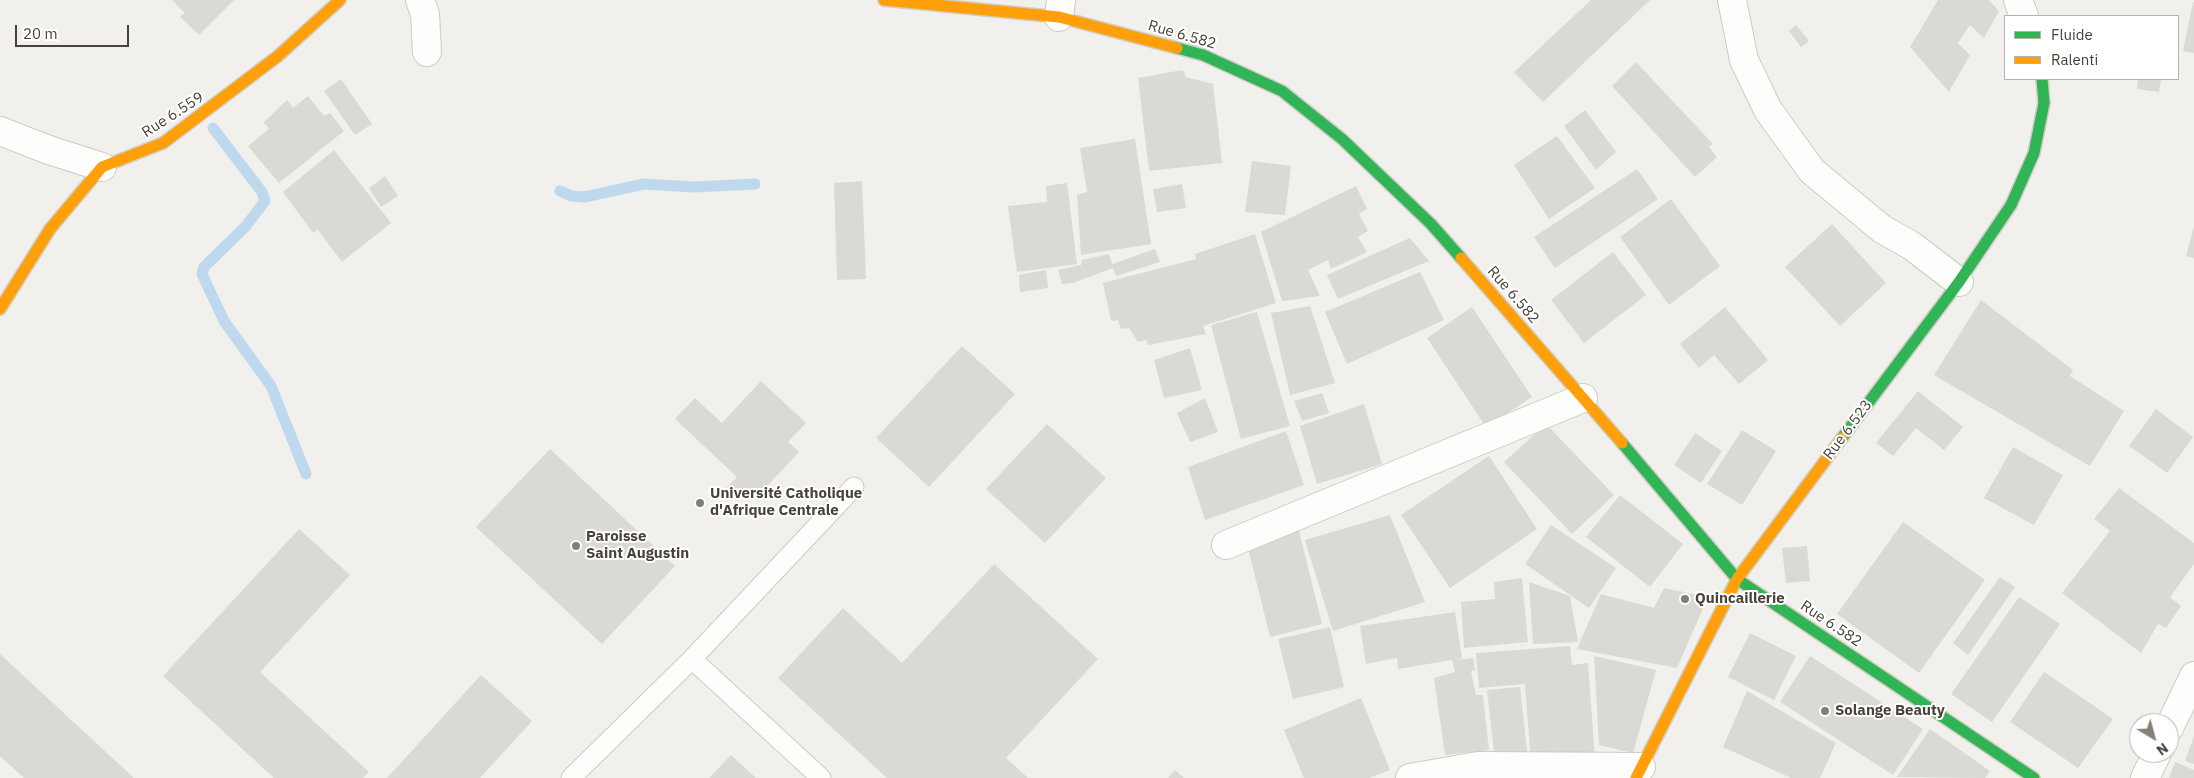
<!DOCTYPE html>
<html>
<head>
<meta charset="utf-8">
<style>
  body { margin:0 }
  #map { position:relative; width:2194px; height:778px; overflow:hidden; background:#f1f0ec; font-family:"IBM Plex Sans",sans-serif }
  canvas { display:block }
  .legend { position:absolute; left:2004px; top:15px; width:175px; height:65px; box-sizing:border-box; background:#fff; border:1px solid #b6b3af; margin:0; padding:6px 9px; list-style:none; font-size:15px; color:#484238 }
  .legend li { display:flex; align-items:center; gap:10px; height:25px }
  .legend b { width:25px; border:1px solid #b6b3af }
  .north { position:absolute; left:2129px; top:713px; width:50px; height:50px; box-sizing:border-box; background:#fff; border:1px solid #b6b3af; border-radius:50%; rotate:143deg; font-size:14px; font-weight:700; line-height:20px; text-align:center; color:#484238 }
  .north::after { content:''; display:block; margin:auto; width:18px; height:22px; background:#837f77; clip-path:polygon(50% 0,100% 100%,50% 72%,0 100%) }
  .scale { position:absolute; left:15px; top:25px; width:114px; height:22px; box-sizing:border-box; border:2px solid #484238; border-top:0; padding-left:6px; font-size:15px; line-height:18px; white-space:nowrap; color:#484238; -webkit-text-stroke:4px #fff; paint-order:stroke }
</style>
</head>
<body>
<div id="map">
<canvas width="2194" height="778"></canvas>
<ul class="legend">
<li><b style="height:6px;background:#30b455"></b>Fluide</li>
<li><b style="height:6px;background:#ff9f0a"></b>Ralenti</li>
</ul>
<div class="north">N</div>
<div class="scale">20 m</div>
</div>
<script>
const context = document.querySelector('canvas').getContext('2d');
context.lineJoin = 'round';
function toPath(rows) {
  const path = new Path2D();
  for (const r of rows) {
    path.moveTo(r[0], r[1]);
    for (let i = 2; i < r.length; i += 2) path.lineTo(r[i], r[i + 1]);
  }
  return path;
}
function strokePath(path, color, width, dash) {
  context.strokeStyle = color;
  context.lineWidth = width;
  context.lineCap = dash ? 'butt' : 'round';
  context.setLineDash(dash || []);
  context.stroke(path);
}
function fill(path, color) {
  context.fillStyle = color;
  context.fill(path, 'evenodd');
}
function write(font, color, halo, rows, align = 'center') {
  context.font = font + ' "IBM Plex Sans",sans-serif';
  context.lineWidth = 4;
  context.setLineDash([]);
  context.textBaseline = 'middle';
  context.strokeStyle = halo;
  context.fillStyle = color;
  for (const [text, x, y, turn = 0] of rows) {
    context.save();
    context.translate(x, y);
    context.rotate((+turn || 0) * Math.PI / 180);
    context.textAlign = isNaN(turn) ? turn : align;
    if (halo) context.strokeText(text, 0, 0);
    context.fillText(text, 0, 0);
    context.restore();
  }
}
strokePath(toPath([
  [213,128,262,192,265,201,246,226,204,267,202,274,224,321,271,386,306,474],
  [560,191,571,196,584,197,644,184,694,187,755,184]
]), '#bed9ee', 11);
fill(toPath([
  [172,0,234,0,199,35,180,17,185,13],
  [1591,0,1650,0,1543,102,1514,72],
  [1938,0,1989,0,1999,11,1984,38,1970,25,1958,43,1970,55,1949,92,1910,47],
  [2193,2,2194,2,2194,53,2183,51],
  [1796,25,1809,41,1801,47,1789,31],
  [1636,62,1713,144,1709,147,1717,157,1695,177,1612,86],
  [1183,70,1186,77,1213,84,1222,163,1149,171,1138,78],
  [341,79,372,124,355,135,324,91],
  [2138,79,2161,79,2159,92,2137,89],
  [308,96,324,116,330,113,344,131,279,183,248,146,269,129,264,122,287,100,293,108],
  [1585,110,1616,152,1596,170,1564,126],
  [1557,136,1595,188,1549,219,1514,165],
  [1135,139,1151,244,1081,255,1077,195,1087,192,1080,148],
  [334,150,391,223,342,262,318,230,313,233,283,192],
  [1252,161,1291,166,1285,215,1245,212],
  [1637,169,1658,199,1555,268,1534,237],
  [385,176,398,196,381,207,369,188],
  [862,181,866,279,837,280,834,183],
  [1067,183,1077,264,1017,272,1008,206,1047,202,1046,186],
  [1182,184,1186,208,1157,212,1153,189],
  [1356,186,1367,209,1359,214,1368,231,1358,237,1367,252,1331,269,1328,260,1308,270,1320,296,1282,301,1261,232],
  [1671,199,1720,266,1669,305,1620,237],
  [1832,224,1886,283,1840,326,1785,267],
  [2194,226,2194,258,2186,256],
  [1255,234,1276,303,1203,326,1206,334,1148,345,1146,340,1138,342,1129,328,1121,329,1118,320,1111,321,1103,283,1196,259,1195,254],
  [1410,238,1429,261,1338,299,1327,275],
  [1155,249,1160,262,1116,276,1113,268,1073,283,1062,284,1058,270,1081,265,1082,260,1109,254,1112,264],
  [1613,252,1646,295,1584,343,1551,300],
  [1046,270,1048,288,1020,292,1019,275],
  [1420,272,1444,320,1347,364,1325,312],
  [1981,300,2073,370,2070,376,2124,411,2090,466,1934,375],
  [1310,306,1335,383,1290,395,1271,313],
  [1472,307,1532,397,1486,427,1427,338],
  [1725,307,1768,360,1739,384,1714,355,1699,368,1680,344],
  [1257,312,1290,426,1241,439,1211,325],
  [962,346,1015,394,929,487,876,438],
  [1190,348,1202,390,1164,398,1154,360],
  [761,381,806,423,788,442,799,452,756,498,748,489,740,499,727,487,737,477,675,419,695,398,722,423],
  [1918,391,1963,427,1944,450,1916,428,1893,456,1876,443],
  [1322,393,1329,413,1302,421,1294,401],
  [1205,398,1218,432,1190,442,1177,413],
  [1364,404,1382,464,1317,484,1300,426],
  [2156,409,2193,437,2167,473,2129,446],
  [1047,424,1106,478,1045,543,986,489],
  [1546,424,1614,495,1572,534,1504,462],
  [1742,430,1776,451,1742,505,1707,484],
  [1286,431,1304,485,1205,520,1188,467],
  [1695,433,1722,451,1701,483,1674,465],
  [2013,447,2063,475,2034,525,1984,498],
  [550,449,675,566,602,644,476,527],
  [1489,456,1537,529,1450,588,1401,515],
  [2119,488,2194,543,2194,564,2170,597,2181,606,2166,628,2158,624,2141,653,2062,593,2110,531,2094,519],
  [1620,495,1683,544,1650,587,1586,537],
  [1390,515,1425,602,1333,631,1305,540],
  [1903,522,1985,580,1919,673,1837,614],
  [1551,525,1616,568,1589,608,1525,564],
  [1298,527,1322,624,1270,637,1246,540],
  [299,529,350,575,260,672,369,772,363,778,274,778,163,676],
  [1807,546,1810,581,1786,583,1782,548],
  [994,564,1098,659,1006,758,1028,778,887,778,778,678,843,608,902,663],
  [2000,577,2015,587,1968,655,1953,643],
  [1522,578,1528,642,1464,648,1461,602,1495,599,1494,582],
  [1529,582,1570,596,1578,642,1533,644],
  [1664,588,1708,597,1677,668,1577,649,1601,594,1654,608],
  [2019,597,2060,624,1992,722,1951,694],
  [1455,612,1462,658,1456,660,1473,658,1475,670,1471,671,1476,695,1483,695,1489,750,1445,755,1434,678,1455,672,1452,660,1398,669,1397,658,1366,664,1360,626],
  [1330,627,1344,687,1293,699,1278,639],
  [1750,633,1796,656,1774,700,1728,677],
  [1570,646,1572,665,1588,663,1595,758,1531,764,1525,684,1479,688,1476,653],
  [0,654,134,778,24,778,0,756],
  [1594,656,1656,670,1633,753,1599,745],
  [1810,656,1923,729,1893,775,1780,702],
  [2044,672,2113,719,2078,768,2010,722],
  [481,675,532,721,480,778,387,778],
  [1520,687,1528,758,1495,762,1487,690],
  [1747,691,1836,743,1820,778,1791,778,1723,747],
  [1361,698,1390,770,1369,778,1304,778,1284,730],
  [1930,729,1990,771,1985,778,1897,777],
  [2194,736,2194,764,2185,761],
  [731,755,756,778,709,778],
  [2175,762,2194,770,2194,778,2169,778],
  [1175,770,1184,778,1168,778]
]), '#dbd9d4');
const lane = toPath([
  [692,659,821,778],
  [571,778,692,659,854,487]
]);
const street = toPath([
  [420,0,425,14,427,52],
  [1732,0,1744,60,1768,110,1812,171,1882,229,1912,246,1959,282],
  [2018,0,2024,16],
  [1059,17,1061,0],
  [0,131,49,150,102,167],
  [1226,545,1583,398],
  [2169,728,2194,676],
  [1410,778,1478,766,1641,767],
  [2145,778,2157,753]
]);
const fast = toPath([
  [1177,48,1203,55,1282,91,1342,139,1431,224,1461,258],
  [1842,438,1959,282,2011,205,2034,153,2044,103,2042,79],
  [1622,443,1737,579,2034,778]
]);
const slow = toPath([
  [884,0,1059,17,1177,48],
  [1461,258,1622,443],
  [0,309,50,229,102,167,163,143,278,56,340,0],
  [1636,778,1737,579,1842,438]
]);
strokePath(lane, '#cdcbc7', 21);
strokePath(street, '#cdcbc7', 30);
strokePath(fast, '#d0cdc3', 14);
strokePath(slow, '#d0cdc3', 14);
strokePath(lane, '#fdfdfc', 19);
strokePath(street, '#fdfdfc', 28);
strokePath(fast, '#30b455', 11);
strokePath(slow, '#ff9f0a', 11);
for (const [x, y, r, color] of [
  [700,503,5,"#837f77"],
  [576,546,5,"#837f77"],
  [1685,599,5,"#837f77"],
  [1825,711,5,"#837f77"]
]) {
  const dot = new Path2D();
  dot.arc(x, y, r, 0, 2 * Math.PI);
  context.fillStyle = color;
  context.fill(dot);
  strokePath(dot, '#fff', 2);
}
write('15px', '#484238', '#fff', [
  ["Rue 6.582",1182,35,16],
  ["Rue 6.559",173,115,-33],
  ["Rue 6.582",1513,295,49],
  ["Rue 6.523",1848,430,-53],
  ["Rue 6.582",1831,624,34]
]);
write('bold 15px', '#484238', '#fff', [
  ["Université Catholique",710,494],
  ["d'Afrique Centrale",710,511],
  ["Paroisse",586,537],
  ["Saint Augustin",586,554],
  ["Quincaillerie",1695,599],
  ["Solange Beauty",1835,711]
], 'left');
</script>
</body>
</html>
